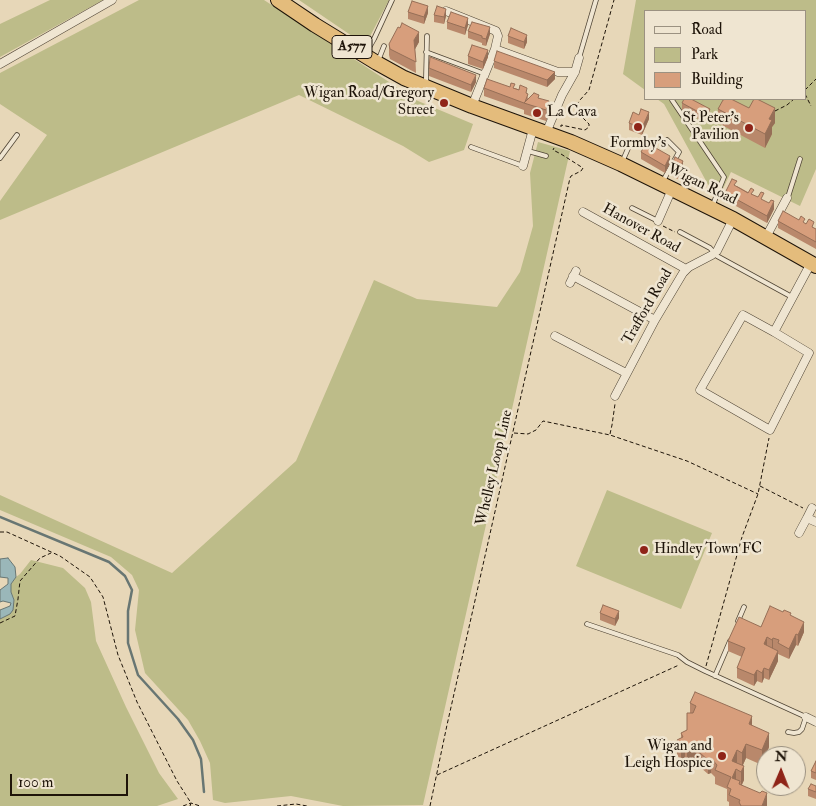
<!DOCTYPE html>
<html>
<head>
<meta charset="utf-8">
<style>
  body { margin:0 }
  #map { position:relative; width:816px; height:806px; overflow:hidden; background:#e7d7b8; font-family:"IM FELL Double Pica",serif }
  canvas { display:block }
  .legend { position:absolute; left:644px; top:10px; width:162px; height:90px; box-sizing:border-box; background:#efe5d1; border:1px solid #9b9181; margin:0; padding:6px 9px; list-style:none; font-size:15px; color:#1e1409 }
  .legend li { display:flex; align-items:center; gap:10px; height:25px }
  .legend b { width:25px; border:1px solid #9b9181 }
  .north { position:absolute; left:756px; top:746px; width:50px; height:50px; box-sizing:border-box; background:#efe5d1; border:1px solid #9b9181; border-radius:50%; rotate:1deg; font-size:14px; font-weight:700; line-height:20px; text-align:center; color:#1e1409 }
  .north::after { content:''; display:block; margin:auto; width:18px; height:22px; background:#8f2418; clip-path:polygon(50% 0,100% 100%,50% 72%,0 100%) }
  .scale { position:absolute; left:10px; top:774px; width:118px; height:22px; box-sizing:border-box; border:2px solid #1e1409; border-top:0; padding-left:6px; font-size:15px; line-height:18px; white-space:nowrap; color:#1e1409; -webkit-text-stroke:4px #efe5d1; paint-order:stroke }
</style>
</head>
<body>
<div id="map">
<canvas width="816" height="806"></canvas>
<ul class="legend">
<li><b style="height:6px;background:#efe5d1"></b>Road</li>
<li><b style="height:14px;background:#bdbc89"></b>Park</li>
<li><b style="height:14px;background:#d79e7c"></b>Building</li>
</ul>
<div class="north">N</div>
<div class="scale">100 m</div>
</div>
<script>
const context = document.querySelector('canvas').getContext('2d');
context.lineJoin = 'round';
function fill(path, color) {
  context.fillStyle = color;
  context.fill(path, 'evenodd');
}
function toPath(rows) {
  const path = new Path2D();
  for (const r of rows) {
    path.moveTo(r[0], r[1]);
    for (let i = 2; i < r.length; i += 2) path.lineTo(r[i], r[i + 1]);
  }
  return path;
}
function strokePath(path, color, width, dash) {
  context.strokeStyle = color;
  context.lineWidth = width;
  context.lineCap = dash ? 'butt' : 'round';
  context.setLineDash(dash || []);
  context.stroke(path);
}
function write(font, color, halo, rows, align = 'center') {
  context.font = font + ' "IM FELL Double Pica",serif';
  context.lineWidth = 5;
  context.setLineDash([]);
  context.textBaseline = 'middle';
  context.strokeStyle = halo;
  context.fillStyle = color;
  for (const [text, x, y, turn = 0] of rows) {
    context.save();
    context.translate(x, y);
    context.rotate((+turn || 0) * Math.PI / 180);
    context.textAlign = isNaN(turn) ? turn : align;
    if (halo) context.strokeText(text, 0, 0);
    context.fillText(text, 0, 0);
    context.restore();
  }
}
fill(toPath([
  [50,0,103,0,0,57,0,24],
  [139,0,264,0,418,101,473,124,464,150,429,162,403,146,299,95,0,220,0,201,47,135,0,104,0,73],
  [299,0,389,0,366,44,355,38],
  [636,0,816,0,816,169,800,206,731,172,717,201,664,104,657,99,805,99,805,11,645,11,645,90,623,74],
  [538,142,570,151,423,805,343,806,291,796,225,803,213,800,210,763,200,741,188,720,145,673,135,630,139,590,132,575,111,557,0,510,0,495,172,573,296,461,374,280,417,299,497,307,520,272,533,226,530,173],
  [607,490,712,533,681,609,576,566],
  [31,560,63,568,85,588,91,602,96,641,126,707,159,773,178,799,157,806,0,806,0,619,10,614,14,600,11,592,11,584,16,577,20,574]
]), '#bdbc89');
const water = toPath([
  [8,558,15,567,16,577,11,584,11,592,14,600,13,610,10,614,0,619,0,610,10,606,11,603,3,601,0,602,0,590,8,584,8,578,0,577,0,559,8,558]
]);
fill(water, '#9ab7b9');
strokePath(water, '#687673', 1);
strokePath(toPath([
  [0,517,109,562,125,576,132,590,128,611,128,643,138,675,178,719,193,740,201,759,204,792]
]), '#687673', 2.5);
const service = toPath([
  [427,36,426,79,427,84],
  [426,52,485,74],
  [366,53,374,39,392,0],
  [579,58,596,0],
  [378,61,384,46],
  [672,100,724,177,712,207],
  [471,147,523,166],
  [528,151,546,156],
  [0,158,17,135],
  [623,160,630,144],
  [663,181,679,152,667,140],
  [788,197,800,159],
  [632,208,658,221],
  [680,232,710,248,717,256,792,297],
  [738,621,744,607],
  [587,624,678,655,687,662,705,671,806,717,802,729,799,732,794,733,788,732],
  [715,676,730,641]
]);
const minor = toPath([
  [446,11,496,31,498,36,495,49,472,106],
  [495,49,558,72,575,72],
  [0,64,112,0],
  [546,133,562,95,575,72,579,58],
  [523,166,533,129],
  [583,212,686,269],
  [658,221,672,189],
  [766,237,787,198],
  [573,276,655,320],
  [570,283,576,271],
  [774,332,809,353,770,430,700,390,743,315,774,332,811,263],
  [555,336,626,373],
  [615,396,655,320,683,273,689,267,712,255,717,251,733,219],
  [807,518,812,508],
  [799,533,807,518,816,522],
  [806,717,816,722]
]);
const trunk = toPath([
  [278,0,315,25,377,63,404,78,472,106,571,142,621,164,733,219,816,266]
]);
strokePath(service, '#504535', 5.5);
strokePath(minor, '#504535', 9);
strokePath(trunk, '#1e1409', 16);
strokePath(toPath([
  [805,90,816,79],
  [805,94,811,106],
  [775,111,787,105,794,99],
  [561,127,561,125,585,130,589,127,589,124,577,112,576,106,580,100,589,90,614,0],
  [663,226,675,232],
  [514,433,528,434,536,430,543,421,610,435,687,461,758,494],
  [610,434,612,425,615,404],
  [760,486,803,508],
  [0,532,7,532,60,556,90,577,103,597,118,655,137,702,177,781,191,803,190,806],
  [0,623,15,616,18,599,20,581,40,558,51,553],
  [706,666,742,537,758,494,769,438],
  [437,775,679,665],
  [183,806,191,803,200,806],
  [277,806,296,804,307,806],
  [430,806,447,725,570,178,571,176,581,171,583,168,561,154,553,150,554,148]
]), '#1e1409', 1, [4, 2.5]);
strokePath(service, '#efe5d1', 4);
strokePath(minor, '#efe5d1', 8);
strokePath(trunk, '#e4bc7c', 14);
fill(toPath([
  [408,12,428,13,424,24,408,19],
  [434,15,446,16,444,24,434,22],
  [447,22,468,25,465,35,447,29],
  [468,31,490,34,486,46,482,45,482,43,468,38],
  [508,36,527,42,524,49,508,43],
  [419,42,415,49,416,73,390,59,389,55,389,44],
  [468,56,488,57,483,69,468,64],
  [494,61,555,79,547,87,494,68],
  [429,68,476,82,471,92,429,76],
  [484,88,515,88,527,93,528,99,539,98,549,112,546,121,524,114,524,110,484,96],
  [682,103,710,116,706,123,682,110],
  [718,109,775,123,772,127,772,134,765,148,718,123],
  [649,119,642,135,629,130,629,123],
  [655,148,670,163,665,173,641,159,641,152],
  [671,166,683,168,678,179,673,177,673,174,671,173],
  [737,186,764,201,774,209,767,223,725,200,725,193],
  [778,221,805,223,816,229,816,249,778,228],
  [600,613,619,618,615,626,600,620],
  [791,616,804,632,798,646,796,645,789,659,778,654,778,661,769,680,764,678,762,683,757,681,754,686,737,678,737,668,742,657,728,651,728,641,761,627],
  [690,703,752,726,769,747,762,765,746,758,743,765,744,780,742,785,767,806,729,806,729,802,727,801,727,789,715,784,715,777,711,773,708,774,700,767,696,760,687,764,685,760,681,762,677,754,677,740,681,738,681,733,687,730,690,713],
  [816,761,816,780,811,778,811,771],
  [816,782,816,799,808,796,808,789,816,786]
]), '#b9886b');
fill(toPath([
  [428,6,428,13,424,24,424,17],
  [446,9,446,16,444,24,444,17],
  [468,18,468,25,465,35,465,28],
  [490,27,490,34,486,46,486,39],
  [419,32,419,42,414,51,414,40],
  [527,35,527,42,524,49,524,42],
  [488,50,488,57,483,69,483,62],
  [555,72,555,79,547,87,547,80],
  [476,75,476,82,471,92,471,85],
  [549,101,549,112,546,121,546,110],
  [775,108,775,123,772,127,772,134,765,148,765,134,769,119],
  [710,109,710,116,706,123,706,116],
  [649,112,649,119,642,135,642,128],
  [670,156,670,163,665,173,665,166],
  [683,161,683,168,678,179,678,172],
  [774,201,774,209,767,223,767,216],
  [619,611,619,618,615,626,615,619],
  [804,622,804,632,798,646,798,635],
  [796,634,796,645,789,659,789,649],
  [767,637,767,648,764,644],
  [773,638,773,648,772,651,772,640],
  [778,651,778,661,769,680,769,670],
  [764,668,764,678,762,683,762,673],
  [757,670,757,681,754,686,754,675],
  [752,716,752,730,749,724],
  [769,733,769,747,762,765,762,750],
  [746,744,746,758,742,767,742,753],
  [685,746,685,760,681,762,681,748],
  [696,746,696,760,687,764,687,750],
  [737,750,737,765,732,761],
  [711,758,711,773,708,774,708,760],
  [744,766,744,780,741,786,741,772],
  [736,769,736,784,732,778],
  [767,793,767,806,762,806]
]), '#966f57');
const building = toPath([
  [412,1,428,6,424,17,408,12,412,1],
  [437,6,446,9,444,17,434,15,437,6],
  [451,12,468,18,465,28,447,22,451,12],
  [472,22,490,27,486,39,482,38,482,36,468,31,472,22],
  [402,23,419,32,414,40,416,62,390,49,389,44,398,27,400,28,402,23],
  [511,28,527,35,524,42,508,36,511,28],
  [472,45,488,50,483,62,468,56,472,45],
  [497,51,555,72,547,80,494,61,497,51],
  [430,57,476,75,471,85,429,68,430,57],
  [487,79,510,87,511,83,515,84,513,88,519,90,520,85,527,88,526,93,528,94,525,102,524,103,484,88,487,79],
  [534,93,539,95,538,98,549,101,546,110,524,103,534,93],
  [684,99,691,99,710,109,706,116,682,103,684,99],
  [725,99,731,99,749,108,754,99,757,99,775,108,769,119,772,120,765,134,718,109,723,100,725,99],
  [641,109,649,112,642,128,629,123,633,112,639,115,641,109],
  [651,142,655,144,654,147,670,156,665,166,641,152,646,143,649,145,651,142],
  [675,157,683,161,678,172,673,170,674,168,671,166,675,157],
  [732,179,737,181,734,185,748,193,751,188,754,190,751,194,758,197,761,192,764,193,761,199,769,203,771,200,774,201,767,216,725,193,732,179],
  [783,211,799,220,801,216,805,219,803,222,806,224,809,219,814,222,812,227,816,229,816,242,778,221,783,211],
  [603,605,619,611,615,619,600,613,603,605],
  [770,606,783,612,784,610,791,613,790,615,804,622,798,635,796,634,789,649,778,643,779,640,773,638,772,640,767,637,764,644,778,651,769,670,764,668,762,673,757,670,754,675,737,668,745,648,728,641,739,617,761,627,770,606],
  [695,692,752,716,749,724,769,733,762,750,746,744,742,753,737,750,732,761,744,766,741,772,736,769,732,778,740,781,739,784,760,793,762,791,767,793,762,806,741,806,739,802,740,800,729,795,731,789,727,787,731,777,715,770,717,765,711,758,708,760,700,753,696,746,687,750,685,746,681,748,677,740,683,737,681,733,687,730,687,713,693,713,696,706,690,703,695,692],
  [816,761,816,773,811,771,816,761],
  [811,784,816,786,816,792,808,789,811,784]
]);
fill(building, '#d79e7c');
strokePath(building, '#966f57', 1);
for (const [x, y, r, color] of [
  [444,103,5,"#8f2418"],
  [537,113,5,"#8f2418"],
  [638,127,5,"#8f2418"],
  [749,128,5,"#8f2418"],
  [644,550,5,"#8f2418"],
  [722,756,5,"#8f2418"]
]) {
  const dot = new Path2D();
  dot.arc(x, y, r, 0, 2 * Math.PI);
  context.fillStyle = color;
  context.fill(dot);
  strokePath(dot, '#efe5d1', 2);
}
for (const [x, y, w] of [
  [352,47,40]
]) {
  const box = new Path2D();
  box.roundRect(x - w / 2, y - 11.5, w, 23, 4);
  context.fillStyle = '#efe5d1';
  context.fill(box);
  strokePath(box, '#1e1409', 1);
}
write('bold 14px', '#1e1409', null, [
  ["A577",352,47]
]);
write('15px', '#1e1409', '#efe5d1', [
  ["Wigan Road/Gregory",434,94],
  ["Street",434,111],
  ["La Cava",547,113,"left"],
  ["St Peter's",739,119],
  ["Pavilion",739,136],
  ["Formby's",638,144,"center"],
  ["Hindley Town FC",654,550,"left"],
  ["Wigan and",712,747],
  ["Leigh Hospice",712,764]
], 'right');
write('15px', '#1e1409', '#efe5d1', [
  ["Wigan Road",702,185,26],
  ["Hanover Road",641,229,29],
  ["Trafford Road",648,307,-60],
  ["Whelley Loop Line",495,468,-77]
]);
</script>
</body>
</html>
